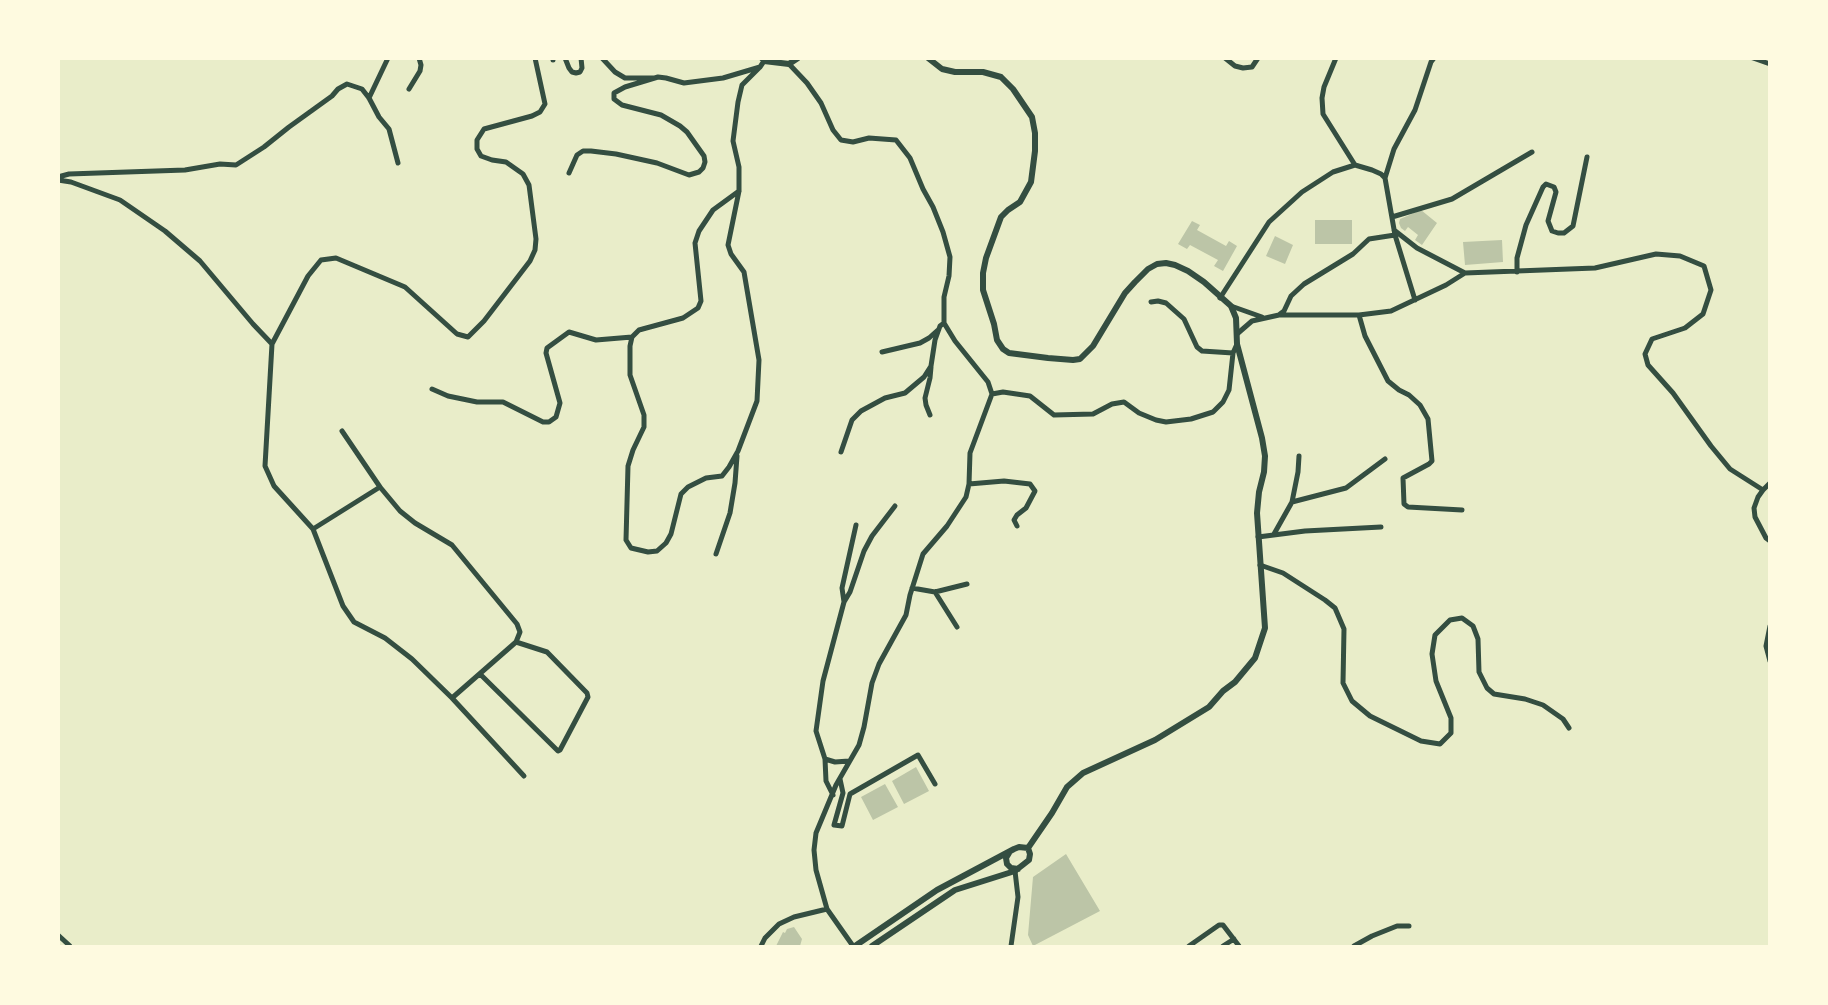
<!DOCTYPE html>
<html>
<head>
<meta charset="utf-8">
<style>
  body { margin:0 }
  #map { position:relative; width:1828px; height:1005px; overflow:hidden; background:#e9edc9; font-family:Raleway,sans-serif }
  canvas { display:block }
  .frame { position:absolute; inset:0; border:60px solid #fefae0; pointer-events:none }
</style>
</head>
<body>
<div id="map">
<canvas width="1828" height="1005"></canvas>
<div class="frame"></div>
</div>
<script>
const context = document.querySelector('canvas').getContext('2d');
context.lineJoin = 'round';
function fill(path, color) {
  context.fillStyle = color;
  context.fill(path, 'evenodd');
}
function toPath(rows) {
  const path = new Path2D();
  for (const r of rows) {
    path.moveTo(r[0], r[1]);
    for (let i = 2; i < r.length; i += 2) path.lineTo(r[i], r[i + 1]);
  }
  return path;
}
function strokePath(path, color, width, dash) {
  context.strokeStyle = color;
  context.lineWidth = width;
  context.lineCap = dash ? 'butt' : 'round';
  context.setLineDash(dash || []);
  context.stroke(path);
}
fill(toPath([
  [1421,210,1437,223,1422,245,1415,240,1418,235,1408,227,1405,231,1401,228,1399,223,1400,219],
  [1315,220,1352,220,1352,244,1315,244],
  [1192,221,1200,225,1197,230,1226,246,1229,241,1237,246,1223,271,1214,266,1218,260,1190,245,1187,249,1178,244],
  [1275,236,1293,245,1285,264,1266,256],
  [1502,240,1503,262,1465,265,1463,242],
  [916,767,929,791,904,804,892,781],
  [885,784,898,807,873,820,861,797],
  [1066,854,1100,911,1033,946,1028,935,1033,877],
  [794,927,802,939,800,946,776,946,783,932,785,933,787,929]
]), '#bcc5a7');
strokePath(toPath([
  [553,58,553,60],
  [565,58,569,68,572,72,576,73,580,72,582,68,581,58],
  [602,58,615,72,625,78,653,78],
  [1225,58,1235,66,1243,68,1252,67,1258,58],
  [1336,58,1324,87,1322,98,1323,114,1355,165],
  [1753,58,1770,64],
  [789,64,807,83,821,103,833,130,841,140,853,142,869,138,896,140,910,158,923,189,933,207,943,232,950,257,949,276,944,297,944,323,955,341,988,382,992,394,970,453,969,484,966,497,947,526,923,554,910,595,906,615,879,664,872,683,864,727,859,745,836,785,816,833,814,850,816,870,827,909,853,946],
  [409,89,420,71,421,65,419,58],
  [369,98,388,58],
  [569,173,577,155,583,151,591,151,616,154,657,163,689,175,699,172,703,168,705,162,704,156,687,132,680,126,661,115,622,105,614,99,614,93,625,87,658,77,666,78,684,83,723,78,760,67,764,61,761,58],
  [58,177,69,174,185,170,220,164,236,165,264,147,289,127,332,96,338,89,347,84,362,89,369,98,379,117,389,129,398,163],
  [58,180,71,182,120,200,165,231,200,261,253,324,272,344,308,276,321,260,336,258,405,287,457,334,468,337,484,321,530,261,535,250,536,239,529,185,523,174,506,162,492,160,481,156,477,149,477,140,484,129,532,116,540,112,545,104,535,58],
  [739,191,713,210,699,231,695,243,701,301,698,308,683,318,639,330,632,337,630,346,630,375,644,415,644,427,633,450,628,466,626,540,631,548,648,552,657,551,666,543,671,534,681,494,688,487,706,478,722,476,729,467,738,451,757,401,759,360,744,272,731,254,728,245,739,191,739,167,733,141,738,102,742,85,760,67],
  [1392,217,1452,199,1532,152],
  [1394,230,1417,248,1465,273],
  [1517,272,1517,258,1526,225,1543,187,1546,184,1554,187,1556,192,1548,221,1552,231,1558,233,1564,233,1573,226,1587,157],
  [1465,273,1595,268,1656,254,1680,256,1704,266,1711,290,1703,314,1685,328,1652,339,1645,354,1648,365,1673,393,1711,446,1730,469,1763,490,1770,483],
  [1220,298,1269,222,1302,192,1333,172,1355,165,1372,170,1381,174,1385,178],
  [1415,300,1395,235,1385,178,1394,149,1415,110,1431,62,1434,58],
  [1151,302,1158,301,1166,303,1184,319,1197,347,1202,351,1233,353],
  [1231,306,1262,317],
  [1280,314,1284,311,1291,296,1304,284,1353,254,1369,239,1395,235],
  [1359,315,1365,336,1388,381,1399,390,1409,395,1420,405,1428,419,1432,461,1429,464,1403,478,1404,504,1408,507,1462,510],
  [1237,334,1252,321,1279,315,1359,315,1391,311,1446,285,1465,273],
  [272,344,265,466,274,486,313,529,343,606,354,622,385,638,412,659,452,698,516,642,520,632,517,624,452,545,415,523,400,511,380,487,313,529],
  [882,352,920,343,929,338,938,330],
  [432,389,448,396,477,402,503,402,543,422,549,422,556,417,560,403,546,353,547,348,569,332,596,340,632,337],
  [992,394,1003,392,1030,396,1054,415,1093,414,1112,404,1124,402,1139,413,1156,420,1166,422,1191,419,1213,412,1223,402,1229,390,1233,353,1237,344],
  [930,415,926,405,925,398,930,378,931,367],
  [342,431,380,487],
  [841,452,852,420,861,411,885,398,905,393,924,377,931,366,935,340,940,326,944,323],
  [969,484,1004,481,1030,484,1035,491,1026,508,1017,515,1014,520,1017,526],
  [1763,490,1758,497,1754,508,1755,517,1766,538,1770,541],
  [1292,502,1298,472,1299,456],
  [1274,534,1292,502,1346,488,1385,459],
  [1258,537,1305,531,1381,527],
  [716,554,730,513,735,483,737,456],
  [1260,565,1283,573,1325,600,1335,608,1344,629,1343,683,1352,701,1370,716,1421,741,1440,744,1451,733,1451,718,1436,681,1432,654,1435,635,1450,620,1462,618,1473,626,1478,639,1479,672,1487,688,1494,694,1525,699,1543,705,1563,719,1569,728],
  [912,588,935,592,967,584],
  [935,592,957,627],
  [844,602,842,588,856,525],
  [1770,626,1766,646,1770,661],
  [480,674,558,751,560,750,588,697,587,693,547,652,516,642],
  [452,698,524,776],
  [825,759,835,762,849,761],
  [840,779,843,793,834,825,842,826,850,794,918,755,935,784],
  [833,795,826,781,825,759,816,731,823,681,844,602,850,592,864,551,872,536,895,506],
  [58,935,70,946],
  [761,946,765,938,779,924,794,917,827,909],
  [1011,946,1018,897,1015,871],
  [1189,946,1219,925,1223,925,1239,946],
  [1223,946,1234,939],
  [1354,946,1372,936,1397,926,1409,926]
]), '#344e41', 5);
strokePath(toPath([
  [764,58,764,61,789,64,798,58],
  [928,58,942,69,955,72,983,72,1001,77,1013,89,1032,117,1035,133,1035,151,1031,182,1020,202,1008,210,1001,217,986,258,983,273,983,290,994,324,997,340,1003,349,1009,353,1048,358,1073,360,1080,359,1093,346,1125,293,1135,282,1148,269,1157,264,1166,263,1175,265,1188,271,1204,282,1231,306,1236,318,1237,344,1262,438,1265,456,1264,472,1259,492,1257,513,1265,628,1255,658,1235,682,1223,691,1209,707,1155,740,1083,773,1067,787,1052,813,1028,848],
  [1009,853,1006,858,1007,864,1011,868,1018,869],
  [855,946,937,890,1014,849,1019,847,1028,848],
  [872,946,955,890,1015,871,1029,860,1030,854,1028,848]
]), '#344e41', 6);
</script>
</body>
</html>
